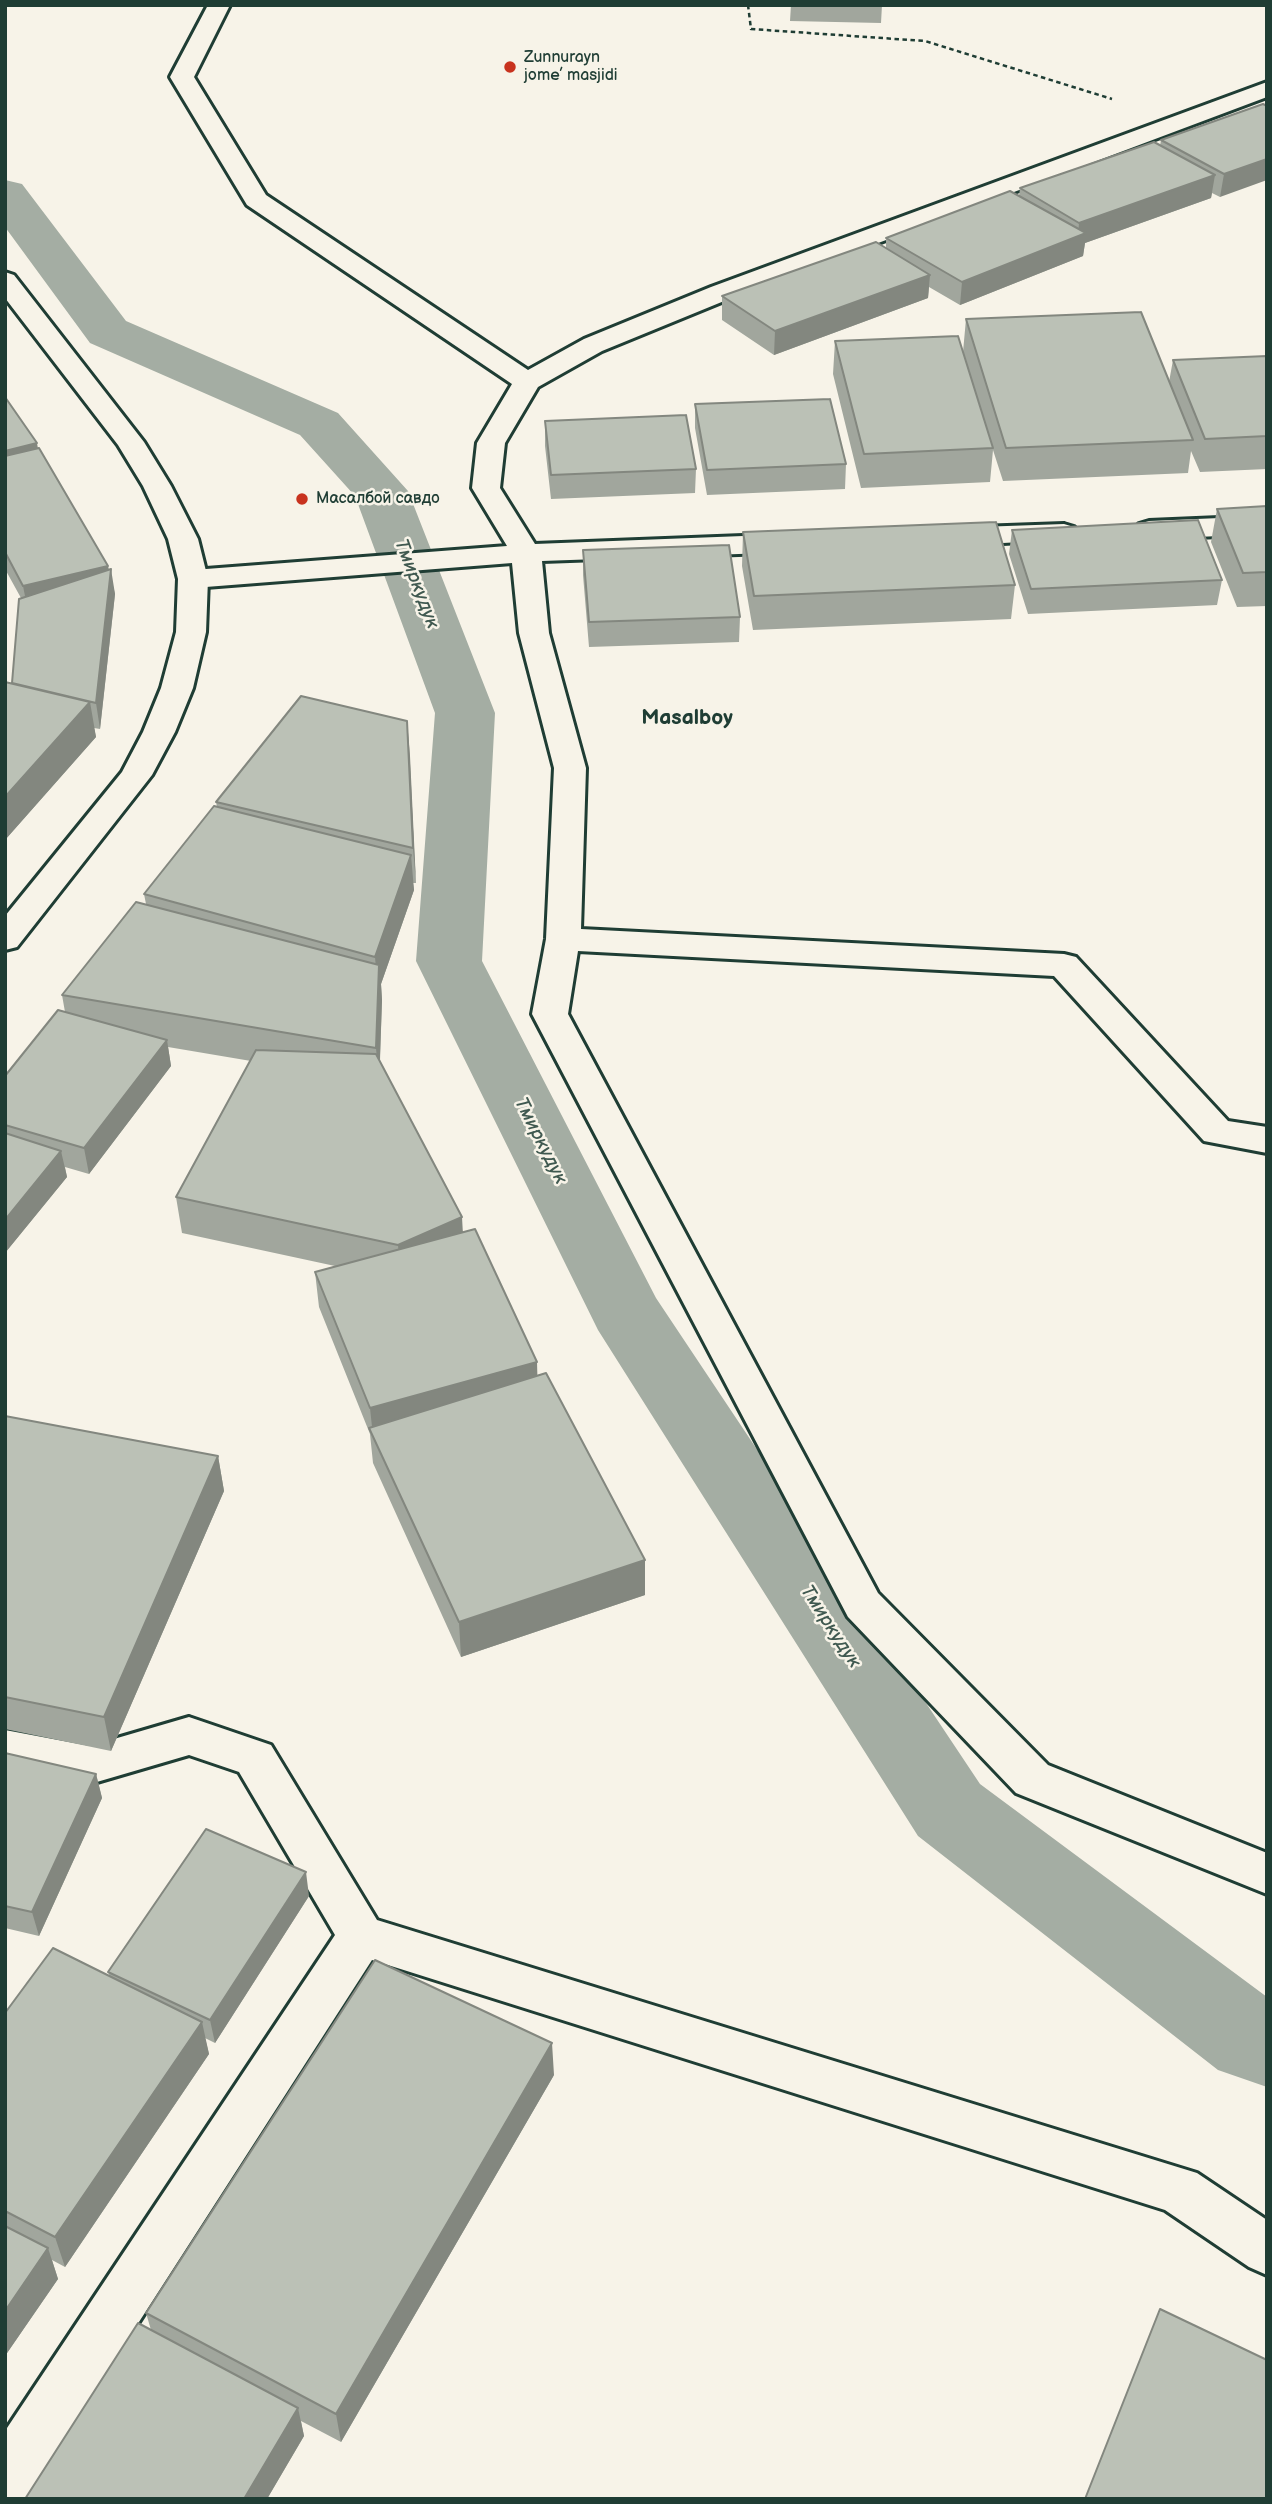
<!DOCTYPE html>
<html>
<head>
<meta charset="utf-8">
<style>
  body { margin:0 }
  #map { position:relative; width:1272px; height:2504px; overflow:hidden; background:#f7f3e8; font-family:"Balsamiq Sans",sans-serif }
  canvas { display:block }
  .frame { position:absolute; inset:0; border:7px solid #1f3d34; pointer-events:none }
</style>
</head>
<body>
<div id="map">
<canvas width="1272" height="2504"></canvas>
<div class="frame"></div>
</div>
<script>
const context = document.querySelector('canvas').getContext('2d');
context.lineJoin = 'round';
function toPath(rows) {
  const path = new Path2D();
  for (const r of rows) {
    path.moveTo(r[0], r[1]);
    for (let i = 2; i < r.length; i += 2) path.lineTo(r[i], r[i + 1]);
  }
  return path;
}
function fill(path, color) {
  context.fillStyle = color;
  context.fill(path, 'evenodd');
}
function strokePath(path, color, width, dash) {
  context.strokeStyle = color;
  context.lineWidth = width;
  context.lineCap = dash ? 'butt' : 'round';
  context.setLineDash(dash || []);
  context.stroke(path);
}
function write(font, color, halo, rows, align = 'center') {
  context.font = font + ' "Balsamiq Sans",sans-serif';
  context.lineWidth = 5;
  context.setLineDash([]);
  context.textBaseline = 'middle';
  context.strokeStyle = halo;
  context.fillStyle = color;
  for (const [text, x, y, turn = 0] of rows) {
    context.save();
    context.translate(x, y);
    context.rotate((+turn || 0) * Math.PI / 180);
    context.textAlign = isNaN(turn) ? turn : align;
    if (halo) context.strokeText(text, 0, 0);
    context.fillText(text, 0, 0);
    context.restore();
  }
}
fill(toPath([
  [5,180,22,184,126,321,338,413,408,491,495,713,482,961,656,1298,980,1784,1267,1997,1267,2087,1218,2070,918,1836,598,1330,416,961,435,713,355,496,300,435,90,343,5,227,5,180]
]), '#a4ada3');
const minor = toPath([
  [208,5,230,5,194,77,266,195,528,370,584,339,711,287,1267,82,1267,97,729,299,602,351,538,387,505,443,500,488,535,544,795,534,805,537,810,543,805,549,795,552,542,561,549,633,586,768,581,929,1064,954,1076,957,1228,1121,1267,1127,1267,1153,1204,1141,1054,976,578,951,568,1014,878,1593,1048,1765,1267,1853,1267,1894,1016,1793,848,1617,532,1014,546,939,554,768,519,633,512,563,193,588,182,585,178,579,182,573,193,570,507,546,472,488,477,443,512,384,247,205,170,77,208,5],
  [1267,516,1267,534,1149,539,1139,536,1134,530,1139,524,1149,521,1267,516],
  [1064,524,1074,527,1079,533,1074,539,950,546,940,543,935,537,940,531,950,528,1064,524],
  [189,1717,271,1745,377,1920,1197,2173,1267,2220,1267,2275,1249,2267,1165,2210,372,1960,25,2499,5,2499,5,2431,335,1935,239,1772,189,1755,90,1784,5,1768,5,1730,90,1746,189,1717]
]);
const major = toPath([
  [5,272,14,275,144,442,171,486,198,539,208,579,206,632,193,688,175,732,152,775,17,947,5,950,5,916,122,772,143,732,161,688,176,632,178,579,168,539,143,486,118,445,5,298,5,272]
]);
strokePath(minor, '#1f3d34', 6);
strokePath(major, '#1f3d34', 6);
strokePath(toPath([
  [748,5,751,29,925,41,1112,99]
]), '#1f3d34', 2.5, [4.5, 3.5]);
fill(minor, '#f7f3e8');
fill(major, '#f7f3e8');
fill(toPath([
  [791,5,882,5,881,23,790,21],
  [1263,104,1220,197,1212,193,1211,198,1085,243,1083,256,960,305,929,287,928,298,774,355,722,320,722,296,886,248,886,238,1019,196,1020,188,1160,146,1161,140],
  [966,319,1169,382,1173,360,1267,356,1267,469,1200,472,1191,451,1188,473,1003,481,993,450,990,482,861,488,833,374,835,341,963,352],
  [5,397,38,449,108,566,115,594,100,729,94,728,96,737,5,840,5,682,12,683,21,598,5,569],
  [695,404,846,464,845,489,707,495,695,428],
  [545,421,696,469,695,493,551,499,545,446],
  [1267,506,1267,606,1237,607,1211,542,1217,509],
  [1012,530,1222,580,1217,605,1028,614,1009,554],
  [743,532,1015,585,1011,619,753,630,742,566],
  [583,550,740,617,739,642,589,647,583,575],
  [407,721,416,883,413,883,414,890,381,984,382,1000,380,1061,463,1232,537,1362,537,1375,645,1595,461,1657,373,1463,370,1434,319,1307,315,1272,335,1266,182,1233,176,1197,251,1061,168,1047,171,1066,89,1174,65,1167,67,1177,5,1253,5,1076,65,1012,62,995,146,904,144,894,217,807,216,802],
  [5,1416,218,1456,224,1491,111,1751,5,1729],
  [5,1753,96,1774,102,1798,39,1936,5,1928],
  [309,1896,215,2043,205,2038,209,2054,65,2267,52,2260,58,2279,5,2356,5,2013,110,1977,108,1972],
  [554,2075,341,2442,301,2421,304,2436,267,2499,25,2499,151,2330,146,2313]
]), '#a1a69d');
fill(toPath([
  [1267,159,1267,180,1220,197,1224,174],
  [1215,175,1211,198,1085,243,1083,256,960,305,962,282,1078,236,1079,223],
  [930,275,928,298,774,355,775,331],
  [37,443,41,467,5,476,5,451],
  [108,566,110,580,111,569,115,594,100,729,96,703,28,611,23,586],
  [90,702,96,737,5,840,5,797],
  [407,721,410,756,416,883,413,848],
  [411,855,414,890,381,984,382,1000,379,1083,376,1048,378,992,375,957],
  [167,1040,171,1066,89,1174,84,1148],
  [61,1151,67,1177,5,1253,5,1220],
  [462,1217,464,1253,401,1281,398,1245],
  [537,1362,538,1397,373,1436,370,1408],
  [218,1456,224,1491,111,1751,104,1717],
  [645,1560,645,1595,461,1657,459,1622],
  [96,1774,102,1798,39,1936,32,1912],
  [306,1872,309,1896,215,2043,210,2020],
  [202,2022,209,2054,65,2267,55,2237],
  [552,2043,554,2075,341,2442,336,2414],
  [48,2248,58,2279,5,2356,5,2311],
  [298,2408,304,2436,267,2499,244,2499]
]), '#83877f');
const building = toPath([
  [1263,104,1267,106,1267,159,1224,174,1161,140,1263,104],
  [1154,142,1215,175,1079,223,1020,188,1154,142],
  [1010,191,1086,233,962,282,886,238,1010,191],
  [876,242,930,275,775,331,722,296,876,242],
  [1141,312,1193,440,1006,448,966,319,1141,312],
  [958,336,993,448,864,454,835,341,958,336],
  [1267,356,1267,436,1205,439,1173,360,1267,356],
  [5,397,37,443,5,451,5,397],
  [830,399,846,464,707,470,695,404,830,399],
  [686,415,696,469,551,475,545,421,686,415],
  [39,448,108,566,23,586,5,552,5,456,39,448],
  [1267,506,1267,572,1243,573,1217,509,1267,506],
  [1198,520,1222,580,1031,589,1012,530,1198,520],
  [996,522,1015,585,754,596,743,532,996,522],
  [729,545,740,617,589,622,583,550,729,545],
  [111,569,96,703,12,683,19,599,111,569],
  [5,682,90,702,5,797,5,682],
  [301,696,407,721,413,848,216,802,301,696],
  [214,806,411,855,375,957,144,894,214,806],
  [136,902,379,965,376,1048,62,995,136,902],
  [58,1010,167,1040,84,1148,5,1125,5,1076,58,1010],
  [256,1050,376,1054,462,1217,398,1245,176,1197,256,1050],
  [5,1133,61,1151,5,1220,5,1133],
  [475,1229,537,1362,370,1408,315,1272,475,1229],
  [546,1373,645,1560,459,1622,369,1428,546,1373],
  [5,1416,218,1456,104,1717,5,1697,5,1416],
  [5,1753,96,1774,32,1912,5,1906,5,1753],
  [206,1829,306,1872,210,2020,108,1972,206,1829],
  [53,1948,202,2022,55,2237,5,2211,5,2013,53,1948],
  [375,1960,552,2043,336,2414,146,2313,375,1960],
  [5,2226,48,2248,5,2311,5,2226],
  [1160,2309,1267,2360,1267,2499,1085,2499,1160,2309],
  [138,2323,298,2408,244,2499,25,2499,138,2323]
]);
fill(building, '#bbc1b6');
strokePath(building, '#83877f', 2);
for (const [x, y, r, color] of [
  [510,67,7,"#c8321e"],
  [302,499,7,"#c8321e"]
]) {
  const dot = new Path2D();
  dot.arc(x, y, r, 0, 2 * Math.PI);
  context.fillStyle = color;
  context.fill(dot);
  strokePath(dot, '#f7f3e8', 2.5);
}
write('16px', '#1f3d34', '#f7f3e8', [
  ["Zunnurayn",524,58],
  ["jome’ masjidi",524,76],
  ["Масалбой савдо",316,499]
], 'left');
write('italic 19px', '#405950', '#f7f3e8', [
  ["Тмиркудук",416,584,69],
  ["Тмиркудук",540,1141,63],
  ["Тмиркудук",830,1627,57]
]);
write('bold 21px', '#1f3d34', '#f7f3e8', [
  ["Masalboy",687,719]
]);
</script>
</body>
</html>
